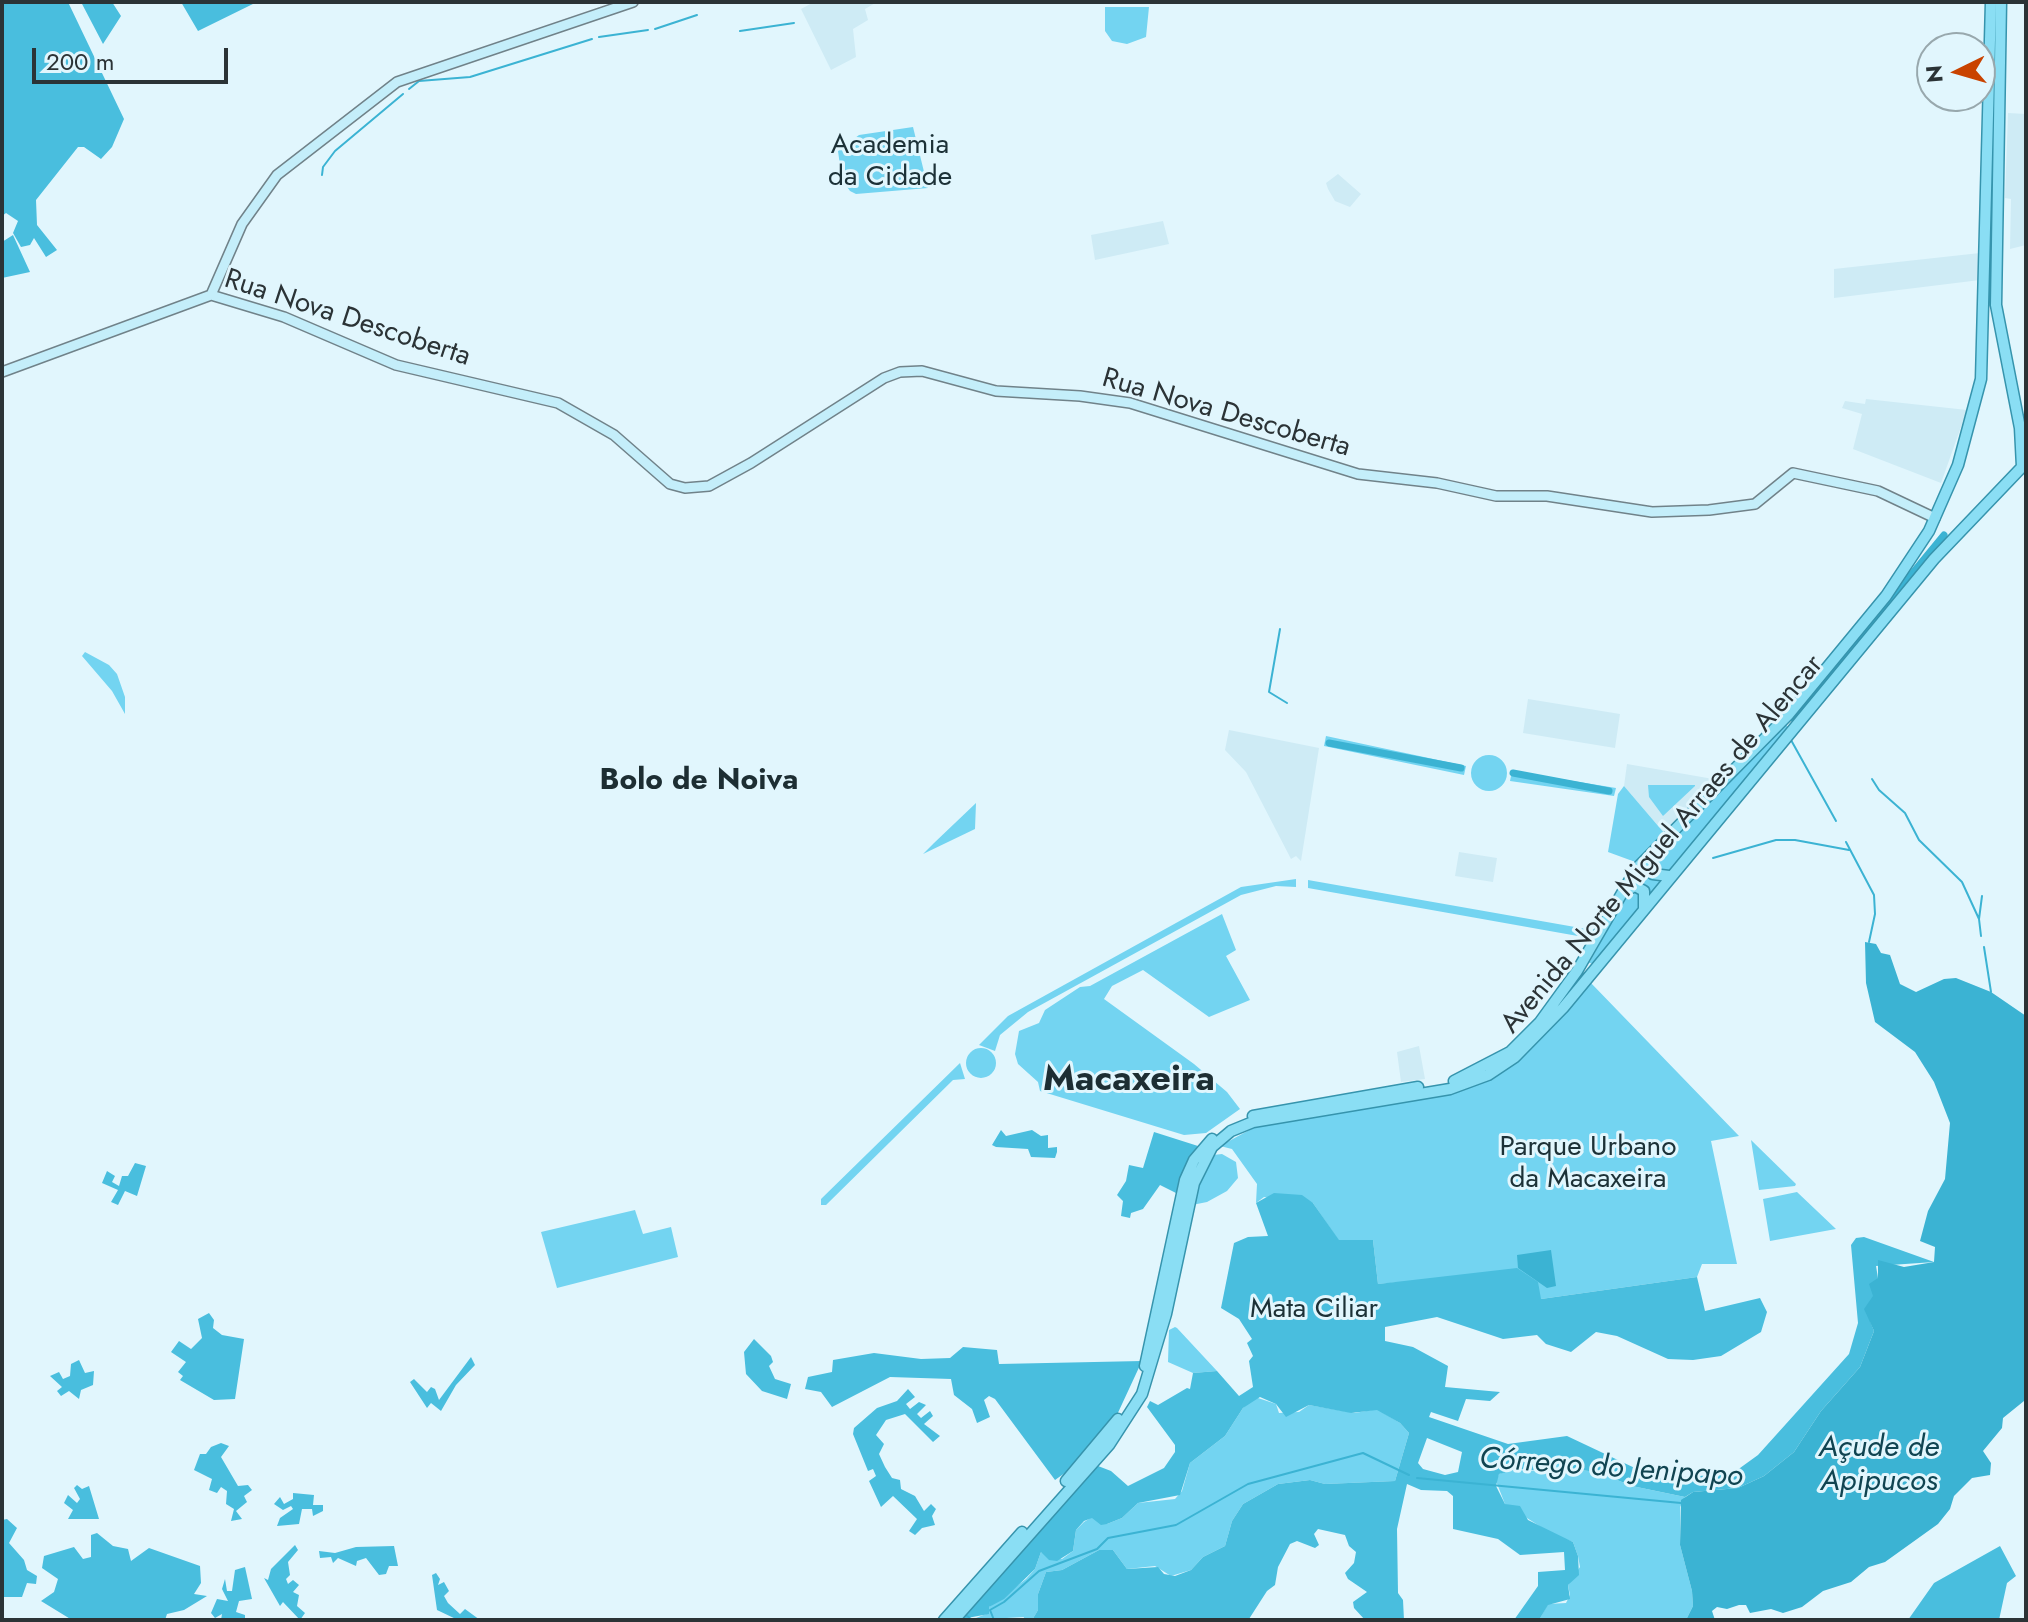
<!DOCTYPE html>
<html>
<head>
<meta charset="utf-8">
<style>
  body { margin:0 }
  #map { position:relative; width:2028px; height:1622px; overflow:hidden; background:#e1f6fd; font-family:Jost,sans-serif }
  canvas { display:block }
  .frame { position:absolute; inset:0; border:4px solid #2b3336; pointer-events:none }
  .north { position:absolute; left:1916px; top:32px; width:80px; height:80px; box-sizing:border-box; background:#e1f6fd; border:2px solid #98a8ad; border-radius:50%; rotate:265deg; font-size:22px; font-weight:700; line-height:32px; text-align:center; color:#2b3336 }
  .north::after { content:''; display:block; margin:auto; width:28px; height:36px; background:#c94300; clip-path:polygon(50% 0,100% 100%,50% 72%,0 100%) }
  .scale { position:absolute; left:32px; top:48px; width:196px; height:36px; box-sizing:border-box; border:4px solid #2b3336; border-top:0; padding-left:10px; font-size:24px; line-height:28px; white-space:nowrap; color:#2b3336; -webkit-text-stroke:6px #e1f6fd; paint-order:stroke }
</style>
</head>
<body>
<div id="map">
<canvas width="2028" height="1622"></canvas>
<div class="frame"></div>
<div class="north">N</div>
<div class="scale">200 m</div>
</div>
<script>
const context = document.querySelector('canvas').getContext('2d');
context.lineJoin = 'round';
function fill(path, color) {
  context.fillStyle = color;
  context.fill(path, 'evenodd');
}
function toPath(rows) {
  const path = new Path2D();
  for (const r of rows) {
    if (r.length === 3) {
      path.moveTo(r[0] + r[2], r[1]);
      path.arc(r[0], r[1], r[2], 0, 2 * Math.PI);
      continue;
    }
    path.moveTo(r[0], r[1]);
    for (let i = 2; i < r.length; i += 2) path.lineTo(r[i], r[i + 1]);
  }
  return path;
}
function strokePath(path, color, width, dash) {
  context.strokeStyle = color;
  context.lineWidth = width;
  context.lineCap = dash ? 'butt' : 'round';
  context.setLineDash(dash || []);
  context.stroke(path);
}
function write(font, color, halo, rows, align = 'center') {
  context.font = font + ' Jost,sans-serif';
  context.lineWidth = 6;
  context.setLineDash([]);
  context.textBaseline = 'middle';
  context.strokeStyle = halo;
  context.fillStyle = color;
  for (const [text, x, y, turn = 0] of rows) {
    context.save();
    context.translate(x, y);
    context.rotate((+turn || 0) * Math.PI / 180);
    context.textAlign = isNaN(turn) ? turn : align;
    if (halo) context.strokeText(text, 0, 0);
    context.fillText(text, 0, 0);
    context.restore();
  }
}
fill(toPath([
  [814,2,877,2,865,9,868,20,853,29,856,57,831,70,801,9],
  [2008,113,2026,114,2026,245,2010,249,2011,199,2005,198],
  [1338,174,1361,194,1350,207,1335,201,1328,189,1326,183],
  [1163,221,1169,244,1095,260,1091,235],
  [1980,253,1980,280,1834,298,1834,269],
  [1866,399,1967,410,1941,483,1853,449,1862,414,1842,408,1845,401,1865,404],
  [1528,699,1620,714,1615,748,1523,733],
  [1229,730,1319,748,1301,861,1296,856,1291,859,1246,772,1225,750],
  [1627,764,1719,780,1665,834,1624,786],
  [1459,852,1497,858,1493,882,1455,876],
  [1419,1046,1425,1079,1401,1082,1397,1052]
]), '#ceebf5');
fill(toPath([
  [1105,7,1149,7,1146,37,1127,44,1112,41,1105,31],
  [913,127,928,188,856,194,850,191,842,180,838,151,859,135],
  [85,652,109,665,117,674,125,697,125,714,112,691,82,656],
  [1786,723,1788,730,1670,869,1596,964,1589,963,1641,870],
  [1326,736,1466,766,1464,775,1324,746],
  [1489,773,18],
  [1512,771,1616,788,1614,796,1510,781],
  [1648,785,1695,785,1695,786,1663,816,1649,797],
  [1624,786,1665,834,1638,863,1608,852,1618,794],
  [976,803,975,829,923,854,934,843],
  [1296,879,1296,887,1276,886,1241,895,1028,1012,1000,1035,995,1051,979,1045,1008,1016,1241,887],
  [1308,880,1592,930,1593,932,1589,938,1308,888],
  [1222,914,1236,950,1226,956,1250,1000,1209,1017,1143,970,1112,986,1104,999,1194,1064,1227,1092,1240,1109,1206,1133,1184,1135,1040,1091,1038,1082,1018,1064,1015,1054,1019,1031,1039,1023,1045,1010,1080,987,1090,986],
  [1590,982,1739,1136,1711,1141,1737,1264,1702,1264,1697,1277,1541,1299,1437,1279,1378,1284,1373,1240,1339,1241,1313,1203,1264,1197,1256,1203,1257,1184,1232,1149,1220,1146,1253,1128,1447,1093,1483,1082],
  [981,1063,15],
  [960,1063,965,1079,953,1080,826,1205,821,1205,821,1199],
  [1751,1140,1796,1184,1795,1186,1759,1190],
  [1222,1154,1236,1162,1238,1178,1227,1191,1207,1202,1192,1205,1193,1194,1213,1155],
  [1797,1192,1836,1229,1770,1241,1763,1199],
  [635,1210,643,1234,671,1227,678,1257,557,1288,541,1232],
  [1175,1327,1177,1328,1217,1371,1193,1373,1168,1362,1169,1330],
  [1255,1397,1276,1404,1279,1413,1299,1412,1309,1405,1355,1413,1377,1409,1400,1423,1409,1433,1395,1481,1325,1484,1310,1480,1278,1484,1243,1504,1232,1521,1225,1546,1203,1557,1191,1570,1171,1576,1155,1566,1127,1569,1113,1550,1099,1550,1062,1570,1046,1572,1038,1594,1038,1610,1032,1620,1023,1620,1024,1617,971,1620,986,1614,989,1607,1026,1579,1035,1569,1041,1552,1062,1559,1073,1551,1076,1530,1084,1522,1092,1517,1107,1524,1122,1518,1138,1503,1175,1499,1182,1491,1190,1463,1225,1436,1243,1408],
  [1566,1458,1572,1469,1597,1472,1632,1486,1685,1497,1680,1507,1680,1545,1692,1591,1693,1606,1686,1620,1539,1620,1548,1604,1566,1603,1570,1595,1568,1585,1580,1567,1578,1556,1573,1542,1552,1534,1505,1504,1496,1481,1499,1474,1509,1470,1547,1471]
]), '#73d4f1');
fill(toPath([
  [2,2,68,2,124,119,112,147,101,159,84,147,78,147,36,200,37,225,57,250,46,257,34,238,30,245,21,247,13,233,18,221,6,213,2,216],
  [81,2,112,2,121,16,103,44],
  [181,2,257,2,198,31],
  [13,235,30,272,2,278,2,242],
  [1001,1130,1006,1136,1032,1130,1041,1136,1048,1135,1048,1148,1057,1147,1057,1152,1055,1158,1031,1157,1028,1149,996,1147,992,1145],
  [1154,1132,1198,1146,1176,1193,1160,1185,1143,1209,1131,1213,1130,1218,1121,1216,1123,1201,1117,1195,1126,1181,1129,1165,1143,1168],
  [135,1163,146,1166,137,1196,125,1191,118,1205,111,1202,118,1190,102,1183,107,1171,115,1176,112,1182,119,1186,122,1176,128,1176],
  [1274,1193,1302,1195,1313,1203,1339,1240,1373,1240,1378,1284,1517,1268,1538,1282,1541,1299,1697,1277,1705,1311,1760,1298,1767,1312,1761,1332,1721,1356,1693,1360,1668,1359,1617,1336,1596,1332,1571,1352,1546,1344,1537,1335,1503,1339,1437,1317,1385,1327,1385,1341,1413,1347,1448,1366,1445,1387,1500,1392,1490,1401,1466,1399,1458,1421,1431,1412,1429,1417,1508,1444,1567,1436,1656,1478,1718,1475,1740,1468,1758,1455,1849,1354,1858,1323,1851,1245,1856,1238,1864,1237,1934,1262,1876,1266,1878,1278,1870,1321,1874,1331,1860,1367,1821,1411,1794,1452,1764,1476,1738,1488,1693,1492,1685,1497,1632,1486,1597,1472,1572,1469,1566,1459,1547,1471,1518,1469,1499,1474,1496,1486,1505,1504,1520,1506,1528,1520,1573,1542,1578,1556,1579,1575,1568,1585,1570,1599,1548,1605,1539,1620,1514,1620,1538,1586,1538,1572,1565,1570,1564,1552,1520,1555,1498,1539,1453,1529,1453,1496,1447,1491,1421,1490,1407,1484,1397,1529,1398,1593,1403,1600,1404,1620,1365,1620,1354,1608,1353,1602,1367,1592,1348,1579,1345,1573,1354,1563,1356,1552,1349,1546,1345,1535,1318,1529,1314,1534,1319,1545,1315,1548,1297,1541,1290,1544,1278,1567,1275,1585,1267,1591,1249,1619,1032,1620,1038,1610,1038,1594,1046,1572,1062,1570,1099,1550,1113,1550,1127,1569,1158,1567,1164,1574,1175,1576,1191,1570,1203,1557,1225,1546,1232,1521,1243,1504,1278,1484,1310,1480,1325,1484,1395,1481,1409,1433,1400,1423,1377,1410,1351,1413,1309,1405,1286,1417,1276,1404,1260,1397,1243,1408,1225,1436,1190,1463,1180,1495,1138,1503,1122,1518,1107,1524,1101,1525,1092,1518,1084,1521,1076,1530,1073,1551,1057,1561,1049,1560,1041,1552,1035,1569,1004,1599,989,1607,989,1614,956,1620,1098,1466,1111,1471,1128,1486,1164,1468,1175,1452,1175,1445,1147,1407,1150,1401,1158,1405,1187,1388,1190,1389,1193,1373,1217,1371,1239,1396,1253,1387,1249,1361,1253,1356,1247,1343,1252,1339,1239,1319,1221,1308,1234,1243,1248,1237,1268,1236,1256,1203],
  [1427,1438,1462,1452,1458,1472,1445,1475,1423,1469,1418,1463],
  [209,1313,214,1320,213,1328,222,1335,244,1339,235,1399,214,1400,180,1380,183,1376,178,1372,186,1362,171,1352,179,1341,191,1349,202,1338,198,1319],
  [754,1339,771,1356,773,1362,769,1366,775,1379,791,1384,787,1399,762,1391,746,1374,744,1352],
  [963,1347,997,1350,999,1364,1142,1361,1116,1417,1079,1463,1055,1480,995,1399,989,1396,984,1400,990,1417,977,1423,972,1409,954,1395,951,1379,890,1377,832,1407,821,1392,805,1389,808,1377,832,1372,833,1360,874,1353,921,1359,950,1358],
  [471,1357,475,1365,456,1385,441,1411,431,1403,427,1408,410,1382,414,1379,427,1392,431,1387,435,1389,439,1400],
  [79,1360,85,1373,94,1371,93,1385,81,1390,79,1399,69,1391,61,1396,57,1391,62,1387,50,1376,59,1372,63,1379,70,1376,71,1364],
  [908,1389,915,1397,906,1404,910,1409,919,1402,926,1405,917,1414,921,1418,930,1411,933,1416,924,1424,940,1436,933,1442,905,1414,886,1420,876,1435,884,1444,879,1454,885,1467,892,1478,900,1480,901,1489,915,1496,924,1511,931,1504,936,1509,932,1516,935,1525,922,1528,915,1535,909,1531,917,1519,893,1496,881,1507,869,1481,876,1476,873,1469,868,1471,853,1434,854,1428,877,1408,897,1401],
  [221,1443,229,1446,221,1457,238,1486,248,1485,252,1490,244,1496,247,1502,236,1511,242,1519,231,1521,234,1509,226,1504,227,1491,221,1487,217,1493,209,1490,212,1479,194,1470,200,1454,206,1454,211,1447],
  [77,1485,82,1489,89,1486,99,1519,68,1519,73,1510,64,1503,68,1495,77,1503,80,1499,74,1488],
  [293,1493,314,1495,313,1505,323,1505,323,1511,313,1516,312,1509,302,1509,299,1524,277,1526,280,1518,293,1509,291,1506,283,1510,274,1504,280,1497,284,1504,293,1499],
  [7,1519,17,1528,9,1543,24,1560,27,1570,37,1576,36,1584,27,1583,22,1597,2,1597,2,1520],
  [97,1533,113,1546,128,1549,131,1561,149,1548,200,1566,201,1583,194,1594,207,1596,184,1610,167,1614,165,1620,72,1620,41,1601,54,1592,58,1579,42,1568,44,1556,74,1547,83,1559,91,1557,91,1535],
  [295,1545,298,1550,288,1562,290,1575,286,1579,288,1584,293,1580,299,1585,293,1592,299,1595,297,1606,305,1613,300,1620,283,1602,280,1606,264,1578,268,1580,271,1569],
  [394,1546,398,1566,389,1566,386,1574,379,1575,366,1558,357,1561,356,1566,338,1558,333,1563,331,1557,320,1558,319,1551,335,1553,356,1547],
  [2000,1546,2016,1576,2007,1583,1999,1620,1908,1620,1934,1583],
  [245,1567,252,1599,239,1601,236,1612,245,1615,245,1620,221,1620,222,1614,215,1618,211,1613,217,1599,228,1601,222,1589,225,1579,227,1591,232,1591,235,1570],
  [436,1573,440,1579,438,1585,444,1582,449,1591,444,1596,448,1603,460,1614,465,1609,480,1620,458,1620,437,1610,432,1575]
]), '#49bede');
fill(toPath([
  [1865,942,1876,944,1881,953,1890,955,1900,984,1916,992,1944,979,1956,978,1991,992,2026,1016,2024,1401,2003,1418,2002,1428,1983,1451,1991,1463,1990,1475,1972,1478,1954,1496,1950,1509,1938,1524,1885,1562,1869,1567,1851,1582,1823,1591,1802,1607,1783,1613,1771,1609,1750,1613,1746,1605,1739,1605,1727,1609,1717,1607,1712,1611,1715,1620,1686,1620,1693,1606,1692,1591,1680,1545,1681,1500,1693,1492,1738,1488,1764,1476,1794,1452,1821,1411,1860,1367,1874,1331,1864,1309,1873,1296,1869,1284,1878,1278,1878,1260,1904,1267,1934,1262,1935,1247,1920,1241,1928,1211,1945,1179,1950,1123,1934,1082,1915,1052,1875,1022,1866,983],
  [1551,1250,1556,1286,1547,1288,1518,1268,1517,1255]
]), '#3bb3d3');
strokePath(toPath([
  [655,29,697,15],
  [740,31,794,23],
  [599,37,648,30],
  [409,89,419,81,470,77,592,39],
  [322,175,323,167,335,151,403,94],
  [1280,629,1269,692,1287,703],
  [1791,740,1836,821],
  [1872,779,1879,790,1905,813,1919,840,1962,882,1979,919,1981,936],
  [1846,842,1874,895,1875,914,1869,942],
  [1713,858,1776,840,1795,840,1849,850],
  [1979,919,1982,896],
  [1984,947,1991,992],
  [1417,1478,1681,1503],
  [966,1615,972,1620],
  [994,1620,990,1610,1004,1602,1039,1571,1097,1549,1108,1538,1176,1525,1248,1484,1363,1453,1409,1475]
]), '#3bb3d3', 2);
strokePath(toPath([
  [1793,718,1944,535],
  [1329,743,1461,768],
  [1513,773,1609,791]
]), '#3bb3d3', 7);
const secondary = toPath([
  [211,295,242,224,277,175,397,82,633,2],
  [2,372,211,295,284,317,396,365,558,403,614,435,670,484,685,488,709,486,751,463,884,378,900,372,922,371,996,391,1080,396,1130,403,1358,474,1437,483,1496,496,1547,496,1652,512,1709,510,1755,504,1793,473,1878,491,1935,518]
]);
const primary = toPath([
  [1651,854,1653,874,1669,876],
  [1625,891,1635,886,1644,891,1644,908],
  [1454,1081,1510,1052,1540,1022,1577,971,1636,869,1788,715,1886,596,1929,531,1958,465,1981,379,1991,2],
  [1253,1116,1418,1087],
  [1145,1366,1185,1180,1194,1160,1212,1139],
  [1066,1481,1118,1419],
  [944,1620,1022,1532],
  [954,1620,1109,1445,1142,1394,1166,1314,1194,1183,1212,1147,1231,1131,1253,1122,1450,1089,1488,1075,1515,1057,1563,1008,1934,559,2022,467,2020,428,1996,305,2001,2]
]);
strokePath(secondary, '#708289', 12);
strokePath(primary, '#3694ad', 13);
strokePath(secondary, '#c4eefa', 9);
strokePath(primary, '#8adef4', 10);
write('28px', '#1c3137', '#e1f6fd', [
  ["Academia",890,146],
  ["da Cidade",890,178],
  ["Parque Urbano",1588,1148],
  ["da Macaxeira",1588,1180],
  ["Mata Ciliar",1314,1310]
]);
write('28px', '#2b3336', '#e1f6fd', [
  ["Rua Nova Descoberta",347,319,18],
  ["Rua Nova Descoberta",1226,414,16],
  ["Avenida Norte Miguel Arraes de Alencar",1663,845,-50]
]);
write('bold 30px', '#1d2e33', '#e1f6fd', [
  ["Bolo de Noiva",699,782]
]);
write('italic 30px', '#104451', '#e1f6fd', [
  ["Açude de",1879,1449],
  ["Apipucos",1879,1483],
  ["Córrego do Jenipapo",1611,1469,4]
]);
write('bold 36px', '#1d2e33', '#e1f6fd', [
  ["Macaxeira",1129,1081]
]);
</script>
</body>
</html>
